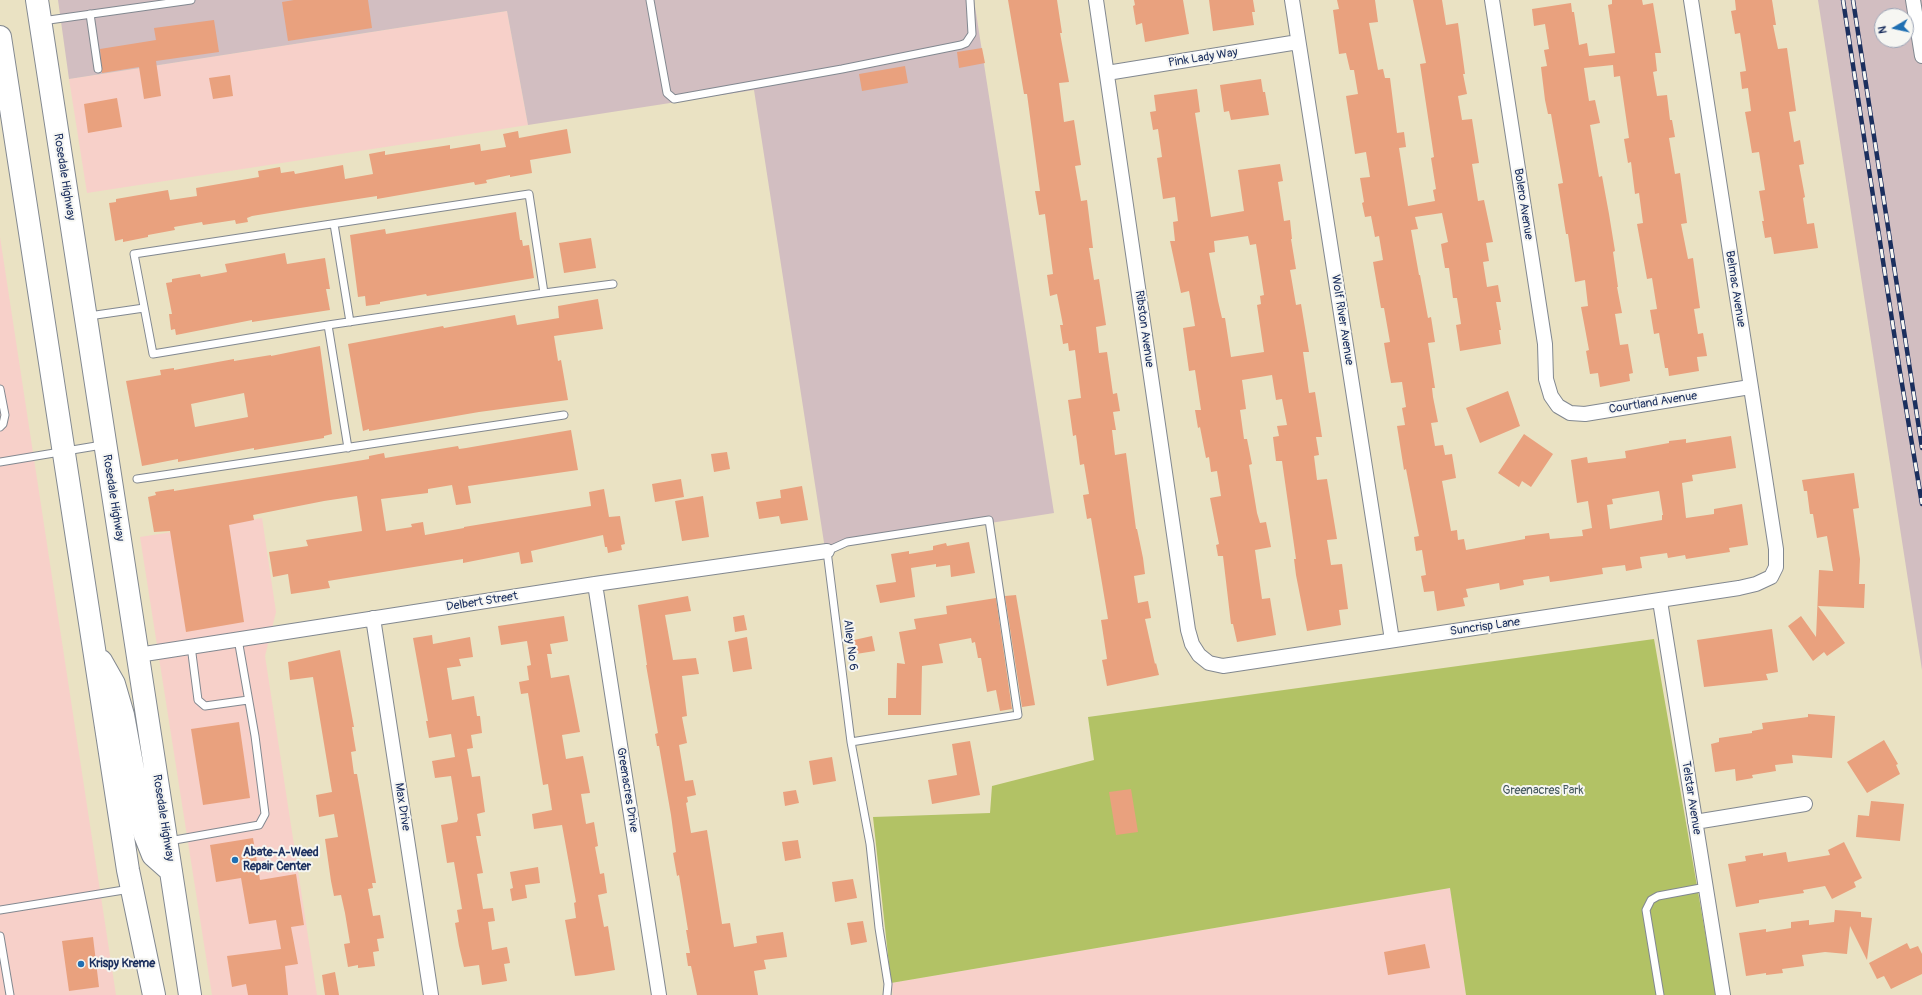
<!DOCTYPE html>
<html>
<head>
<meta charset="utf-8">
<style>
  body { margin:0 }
  #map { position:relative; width:1922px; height:995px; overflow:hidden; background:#eae2c3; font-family:Pangolin,sans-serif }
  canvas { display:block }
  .north { position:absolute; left:1874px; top:8px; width:40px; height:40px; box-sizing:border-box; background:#f6f6f2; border:1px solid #9ea6b7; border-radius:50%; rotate:261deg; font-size:11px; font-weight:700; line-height:16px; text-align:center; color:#1b2f5e }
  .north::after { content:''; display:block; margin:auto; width:14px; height:18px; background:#1f6fb2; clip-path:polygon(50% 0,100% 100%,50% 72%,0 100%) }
</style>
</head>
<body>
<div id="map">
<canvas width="1922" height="995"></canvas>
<div class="north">N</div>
</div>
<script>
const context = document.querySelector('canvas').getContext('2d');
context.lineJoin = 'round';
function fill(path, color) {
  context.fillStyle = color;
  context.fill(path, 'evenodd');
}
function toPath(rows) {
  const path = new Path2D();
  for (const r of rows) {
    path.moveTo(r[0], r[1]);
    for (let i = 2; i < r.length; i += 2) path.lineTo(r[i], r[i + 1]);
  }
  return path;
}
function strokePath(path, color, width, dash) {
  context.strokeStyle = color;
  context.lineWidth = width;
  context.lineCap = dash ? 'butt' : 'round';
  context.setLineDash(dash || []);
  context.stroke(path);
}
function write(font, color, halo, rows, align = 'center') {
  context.font = font + ' Pangolin,sans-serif';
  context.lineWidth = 4;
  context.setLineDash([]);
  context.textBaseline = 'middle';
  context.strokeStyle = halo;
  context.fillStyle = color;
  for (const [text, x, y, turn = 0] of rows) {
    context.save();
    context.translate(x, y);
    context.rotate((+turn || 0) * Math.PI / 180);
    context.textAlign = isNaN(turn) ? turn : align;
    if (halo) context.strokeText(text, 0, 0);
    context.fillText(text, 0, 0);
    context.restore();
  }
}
fill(toPath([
  [507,11,528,125,87,193,69,79],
  [0,237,116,995,0,995],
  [262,518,276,612,265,656,317,995,212,995,140,537],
  [1450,888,1466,995,893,995,891,983]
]), '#f7d0c9');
fill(toPath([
  [58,0,974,0,1054,513,825,549,754,90,528,125,507,11,69,79],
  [1818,0,1922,0,1922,670],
  [1882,16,1906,16,1906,40,1882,40]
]), '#d2bec1');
fill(toPath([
  [1654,639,1716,995,1466,995,1450,888,891,983,873,817,990,813,992,786,1094,760,1088,717]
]), '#b2c265');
fill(toPath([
  [294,0,368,0,372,28,288,41,282,2],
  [1008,0,1057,0,1062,33,1060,33,1069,82,1059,83,1064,122,1074,120,1081,165,1075,166,1081,201,1087,200,1093,248,1089,248,1094,280,1099,279,1106,325,1096,327,1099,353,1107,352,1113,394,1117,393,1120,411,1113,412,1116,430,1112,430,1115,455,1126,453,1136,529,1137,529,1143,558,1145,574,1134,576,1138,603,1148,601,1151,618,1145,619,1155,664,1156,663,1159,675,1107,686,1102,660,1107,659,1101,620,1108,619,1091,518,1087,519,1083,495,1089,494,1084,464,1080,465,1076,435,1073,436,1068,400,1081,398,1075,350,1069,351,1068,343,1063,344,1060,325,1063,325,1057,294,1050,296,1047,275,1053,274,1045,214,1039,215,1035,191,1040,191,1027,94,1024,94],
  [1134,0,1183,0,1189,34,1145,42,1142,23,1136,25,1133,6,1135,5],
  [1209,0,1253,0,1255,12,1252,12,1254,25,1213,31],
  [1337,0,1375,0,1378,22,1369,23,1378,70,1383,69,1385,78,1390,78,1397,133,1404,132,1406,147,1399,148,1408,206,1435,201,1433,190,1436,189,1431,158,1434,157,1420,64,1426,63,1413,0,1442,0,1446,25,1458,23,1465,74,1463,74,1467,94,1458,96,1462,120,1472,119,1479,163,1472,164,1478,201,1484,200,1493,242,1486,243,1489,261,1483,262,1487,287,1498,285,1501,302,1496,302,1501,330,1499,330,1501,344,1460,351,1456,325,1461,324,1457,298,1453,298,1449,268,1445,268,1441,244,1448,242,1442,213,1415,217,1418,229,1411,230,1419,275,1420,275,1428,318,1431,317,1435,342,1428,343,1435,388,1432,388,1433,397,1438,422,1431,423,1435,446,1443,445,1445,455,1452,454,1456,478,1442,481,1451,531,1457,530,1458,540,1464,539,1466,550,1525,539,1525,536,1549,533,1550,539,1583,536,1582,530,1592,528,1588,501,1577,503,1571,460,1587,457,1588,463,1626,458,1625,451,1669,443,1669,441,1686,439,1686,443,1731,436,1736,468,1692,475,1693,481,1682,483,1686,518,1714,514,1714,509,1742,504,1748,545,1729,548,1730,552,1686,559,1685,555,1668,558,1667,553,1640,557,1642,568,1626,571,1625,565,1602,568,1603,574,1565,580,1550,582,1549,576,1523,580,1524,585,1500,590,1499,583,1466,589,1468,597,1463,598,1465,606,1437,611,1434,591,1424,592,1421,576,1426,575,1422,550,1416,551,1414,537,1419,536,1406,469,1404,470,1397,426,1405,425,1402,408,1406,407,1402,382,1391,383,1388,367,1384,343,1390,342,1384,308,1381,308,1373,262,1383,260,1379,236,1375,237,1371,216,1365,217,1362,203,1364,202,1360,178,1370,177,1366,152,1355,154,1346,96,1358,94,1354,70,1350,70,1346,53,1339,54,1333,10,1339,9],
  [1659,491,1663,515,1662,515,1662,520,1610,529,1607,505,1613,504,1612,499],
  [1612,0,1642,0,1643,5,1653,3,1661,53,1655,53,1657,71,1653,72,1657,96,1667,95,1670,120,1672,120,1675,137,1669,138,1675,174,1680,173,1687,223,1681,224,1688,259,1693,258,1700,308,1694,309,1698,334,1703,333,1707,356,1697,357,1699,371,1669,376,1668,368,1665,368,1659,333,1654,334,1650,310,1657,309,1652,278,1647,279,1637,224,1643,223,1639,193,1635,194,1631,162,1628,163,1624,139,1629,138,1620,76,1614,77,1613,65,1584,68,1589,101,1595,100,1600,123,1590,125,1599,177,1602,176,1609,214,1615,251,1613,252,1618,287,1617,287,1622,313,1615,314,1620,345,1628,344,1633,373,1629,374,1630,381,1600,387,1598,373,1590,374,1586,351,1589,350,1581,307,1588,306,1585,280,1575,282,1568,234,1566,234,1558,184,1563,183,1551,114,1548,114,1545,100,1541,67,1547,66,1544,50,1549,49,1545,24,1534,26,1532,9,1571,3,1572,12,1574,12,1579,45,1587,43,1589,56,1615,53,1608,5,1612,4],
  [1735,0,1772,0,1776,25,1773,25,1778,49,1787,48,1796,111,1789,112,1794,142,1800,140,1804,164,1799,165,1805,197,1803,198,1807,224,1814,223,1818,248,1774,254,1771,237,1765,238,1762,221,1764,221,1759,191,1765,190,1759,152,1752,153,1748,129,1745,112,1751,111,1748,88,1742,89,1740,72,1746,71,1740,33,1735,34,1731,11,1736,10],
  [214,20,219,52,156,61,161,96,144,99,139,67,102,73,100,49,156,40,154,28],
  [982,48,985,63,959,68,957,52],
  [905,66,908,83,862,91,859,74],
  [230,75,233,96,213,99,209,78],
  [1261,79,1263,92,1265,92,1269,115,1231,120,1229,111,1224,112,1220,85],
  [1197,89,1200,112,1195,113,1211,217,1244,211,1238,170,1280,164,1283,181,1278,182,1284,221,1290,220,1292,239,1291,239,1296,269,1290,270,1296,305,1301,304,1309,352,1303,352,1309,393,1315,392,1322,437,1316,437,1319,455,1314,456,1317,480,1327,479,1337,539,1327,540,1331,565,1342,564,1348,609,1339,610,1341,625,1307,631,1296,575,1294,559,1296,559,1282,461,1276,461,1273,437,1279,436,1277,426,1287,425,1282,399,1276,400,1272,375,1242,380,1246,409,1240,410,1244,439,1247,439,1252,464,1249,465,1257,513,1260,523,1266,522,1271,547,1255,550,1262,599,1270,598,1276,635,1237,642,1233,624,1231,624,1223,556,1218,556,1216,545,1219,544,1210,498,1221,496,1217,471,1211,472,1209,457,1206,458,1200,427,1198,428,1195,410,1201,410,1195,370,1189,371,1183,328,1195,326,1189,291,1181,293,1170,241,1175,241,1173,222,1178,221,1175,197,1163,199,1157,158,1162,157,1158,129,1153,130,1150,112,1156,111,1154,95],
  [1248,236,1250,245,1256,244,1264,295,1260,296,1261,304,1257,305,1264,352,1231,357,1225,318,1222,318,1218,301,1209,253,1215,252,1214,241],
  [117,98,122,127,88,133,84,104],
  [567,129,571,153,530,160,532,173,510,177,510,175,486,180,487,183,475,185,474,182,377,199,377,196,300,208,252,216,247,218,248,222,236,224,235,220,203,225,202,222,174,227,175,230,148,235,148,237,123,242,123,239,115,241,109,203,116,202,116,199,168,190,170,200,197,196,196,188,259,177,258,171,280,167,281,173,294,171,295,174,343,165,345,179,373,174,369,154,385,151,385,155,450,145,450,149,480,144,481,151,506,147,503,134,518,131,519,138],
  [516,212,520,240,522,240,523,246,529,245,534,278,427,296,426,294,380,302,380,304,366,306,365,296,358,297,350,235,385,229,386,234],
  [591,238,596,268,564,273,559,243],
  [285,253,287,264,325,258,330,289,326,289,330,310,252,322,252,320,176,335,175,329,171,330,169,314,172,314,166,283,172,282,172,279,200,274,201,277,227,272,225,264],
  [598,299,603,329,554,336,558,361,561,360,568,400,479,412,369,431,369,429,363,431,348,344,443,326,444,328,515,315,517,325,559,318,558,306],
  [320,346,332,434,324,436,324,438,254,450,254,448,178,462,178,459,142,466,126,381,161,375,160,370,174,368,174,370,234,359,234,361,271,355,271,356],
  [244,393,248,417,195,427,191,404],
  [1508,391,1520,426,1480,443,1466,408],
  [571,430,578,470,468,486,471,503,456,505,452,485,428,489,428,493,381,499,386,531,412,527,411,524,423,522,425,535,464,528,464,527,591,506,589,492,604,489,609,517,620,516,625,544,621,545,622,550,608,553,607,547,605,547,603,535,531,551,533,562,521,564,519,552,463,563,463,559,328,581,330,588,291,594,288,574,273,577,269,552,308,546,306,540,362,531,357,496,324,501,253,515,254,520,229,525,244,622,186,632,170,531,154,532,148,497,156,495,155,492,174,489,174,491,334,465,369,459,369,456,384,453,385,458,458,446,459,449,466,448],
  [1524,434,1553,454,1531,487,1522,481,1519,487,1498,473],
  [727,452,730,469,714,472,711,454],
  [1854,473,1859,508,1853,509,1860,559,1859,584,1865,584,1864,608,1818,606,1845,643,1827,656,1824,652,1813,661,1788,626,1801,616,1816,637,1819,570,1833,571,1827,536,1817,538,1813,514,1810,514,1807,491,1804,491,1802,480],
  [681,479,684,497,655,502,652,484],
  [802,486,808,520,781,524,779,516,759,519,756,502,781,498,780,490],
  [703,496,709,537,682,541,675,501],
  [969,542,975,573,951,577,950,565,936,567,936,564,911,568,915,597,880,603,876,585,896,582,891,554,909,551,909,554,933,550,933,546,946,543,947,546],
  [1016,595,1035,705,1022,707,1005,596],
  [688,596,691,611,665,615,673,660,696,658,699,674,682,676,687,716,682,717,687,743,679,745,685,781,693,780,696,795,687,797,688,802,686,803,691,833,707,830,722,924,730,923,734,947,757,943,756,936,783,932,787,957,764,960,766,969,754,971,758,995,697,995,691,966,688,966,686,953,690,953,686,930,688,930,679,875,677,876,673,853,676,852,671,815,659,746,657,746,655,734,658,733,646,665,647,665,638,605],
  [996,598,1012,709,1000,711,996,690,987,692,981,658,978,658,975,642,972,643,971,638,939,644,943,663,922,666,921,715,888,715,888,698,896,698,897,663,905,664,899,632,916,629,914,619,947,614,946,606],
  [744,615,747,630,735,632,733,617],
  [564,616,568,641,550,644,552,654,547,654,551,678,569,675,580,732,562,735,566,759,583,756,590,793,581,794,586,824,594,822,598,846,595,847,600,874,604,873,607,893,598,895,604,927,608,926,615,970,585,975,575,976,565,920,576,918,574,903,576,902,562,825,534,829,532,814,552,810,548,784,543,785,528,693,521,694,519,682,529,680,527,666,531,665,527,641,501,645,498,626],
  [1772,629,1778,672,1766,674,1768,680,1704,687,1697,640],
  [432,635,433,644,470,637,473,657,459,659,461,666,447,668,452,700,474,696,477,716,480,716,482,733,471,735,473,748,467,749,472,777,480,776,485,812,477,814,481,836,476,836,483,873,477,874,483,909,493,908,495,921,488,922,492,950,507,947,510,963,504,964,507,981,482,985,479,965,464,967,459,946,455,923,459,922,457,910,462,909,454,862,447,863,441,825,457,822,458,819,451,776,435,778,432,761,455,757,451,734,429,738,426,721,428,721,413,638],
  [872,636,875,651,856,654,854,640],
  [747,637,752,669,733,672,728,641],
  [340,650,354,727,352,727,356,751,351,752,354,774,357,774,376,883,372,883,373,888,368,889,373,916,380,915,384,938,377,939,379,951,373,952,375,966,358,968,358,965,348,967,344,944,350,943,345,913,341,895,334,896,331,881,325,839,338,837,334,814,319,817,316,795,332,792,313,677,290,680,288,662],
  [1808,714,1835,716,1832,758,1792,755,1793,763,1775,765,1776,771,1752,775,1753,778,1736,781,1735,769,1715,772,1711,744,1719,742,1719,738,1752,733,1752,731,1763,729,1762,723,1808,717],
  [239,722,250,798,203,805,191,729],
  [1884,740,1898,764,1896,765,1900,774,1867,793,1847,762],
  [970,741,980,795,932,804,928,780,957,775,952,744],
  [832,757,836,781,813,785,809,761],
  [1131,789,1138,832,1116,835,1109,792],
  [796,790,799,803,785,806,783,792],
  [1871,801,1904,804,1900,841,1856,837,1858,815,1869,816],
  [253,838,260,880,296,874,304,925,291,927,298,964,285,966,288,995,248,995,246,984,232,987,227,956,281,949,276,920,249,924,241,878,216,882,210,845],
  [798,840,801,858,785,861,782,842],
  [1844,842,1862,878,1854,882,1856,887,1832,899,1825,886,1803,890,1804,893,1759,900,1759,903,1736,907,1728,864,1746,861,1745,856,1763,853,1763,856,1786,852,1788,862,1830,855,1828,850],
  [538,867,540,883,525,885,527,898,512,901,510,889,513,888,510,872],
  [853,879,857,898,835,902,832,882],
  [1835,910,1861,912,1861,917,1872,918,1867,960,1850,926,1847,954,1825,952,1802,955,1804,966,1782,969,1783,973,1766,975,1766,973,1746,976,1739,933,1766,929,1766,932,1791,928,1791,922,1809,920,1809,925,1834,922],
  [863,921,867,942,851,945,847,923],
  [93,937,99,987,69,991,62,941],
  [1907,943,1910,949,1918,946,1922,954,1922,974,1891,989,1884,976,1877,979,1869,963],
  [1425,944,1430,968,1388,975,1384,952],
  [335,972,339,995,325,995,322,975]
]), '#e9a17e');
const service = toPath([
  [650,0,667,93,674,99,842,69,961,45,966,43,972,34,970,0],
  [90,14,98,69],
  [42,21,191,0],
  [334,224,350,322],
  [544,293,613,284],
  [89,316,144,308],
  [328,325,544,293,529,194,134,254,153,354,328,325,348,448],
  [0,389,5,415,3,424,0,427],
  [0,462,102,445],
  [137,479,564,415],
  [191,646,198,700,205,706,248,700],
  [851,742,1018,715,989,520,847,542,827,551,851,742,870,844,879,928,888,984,887,995],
  [169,841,259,825,265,814,255,736,238,639],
  [0,910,130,889],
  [0,936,10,995],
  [1660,995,1646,910,1651,900,1658,896,1706,887]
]);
const minor = toPath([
  [1096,0,1188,630,1192,644,1199,655,1209,663,1223,666,1739,588,1756,584,1771,577,1776,567,1776,549,1691,0],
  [1292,0,1392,640],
  [1492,0,1545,344,1546,379,1551,396,1558,406,1570,413,1585,414,1750,387],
  [1913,0,1922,56],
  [1107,73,1298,42],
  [595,584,659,995],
  [1660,601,1723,995],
  [373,618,431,995],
  [138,655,595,584,827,551],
  [1695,822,1805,804]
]);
const primary = toPath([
  [37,0,190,995],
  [0,37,128,870,154,995],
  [101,661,114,684,123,715,145,835,153,855,171,871]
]);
strokePath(service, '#828890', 9);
strokePath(minor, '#828890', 16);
strokePath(primary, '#828890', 24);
strokePath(service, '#fff', 7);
strokePath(minor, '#fff', 14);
strokePath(primary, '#fff', 22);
const rail = toPath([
  [1843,0,1900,372,1922,504],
  [1853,0,1922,448]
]);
strokePath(rail, '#1b2f5e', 4.5);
strokePath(rail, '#f6f6f2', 3, [9]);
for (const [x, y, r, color] of [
  [235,860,4,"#1f6fb2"],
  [81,964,4,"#1f6fb2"]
]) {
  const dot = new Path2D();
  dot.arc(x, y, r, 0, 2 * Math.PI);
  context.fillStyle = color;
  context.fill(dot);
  strokePath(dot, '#f6f6f2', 1.5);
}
write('12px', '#1b2f5e', '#f6f6f2', [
  ["Pink Lady Way",1203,58,-9],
  ["Rosedale Highway",64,177,81],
  ["Bolero Avenue",1523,204,81],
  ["Belmac Avenue",1735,289,81],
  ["Wolf River Avenue",1342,320,81],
  ["Ribston Avenue",1144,329,82],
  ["Courtland Avenue",1653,403,-9],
  ["Rosedale Highway",113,498,81],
  ["Delbert Street",482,602,-9],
  ["Suncrisp Lane",1485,627,-8],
  ["Alley No 6",850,645,83],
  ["Greenacres Drive",627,790,81],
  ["Telstar Avenue",1691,798,81],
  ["Max Drive",402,807,81],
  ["Rosedale Highway",163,818,81]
]);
write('12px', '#485b60', '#f6f6f2', [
  ["Greenacres Park",1543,791]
]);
write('bold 12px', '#1b2f5e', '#f6f6f2', [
  ["Abate-A-Weed",243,853],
  ["Repair Center",243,867],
  ["Krispy Kreme",89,964]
], 'left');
</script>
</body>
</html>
